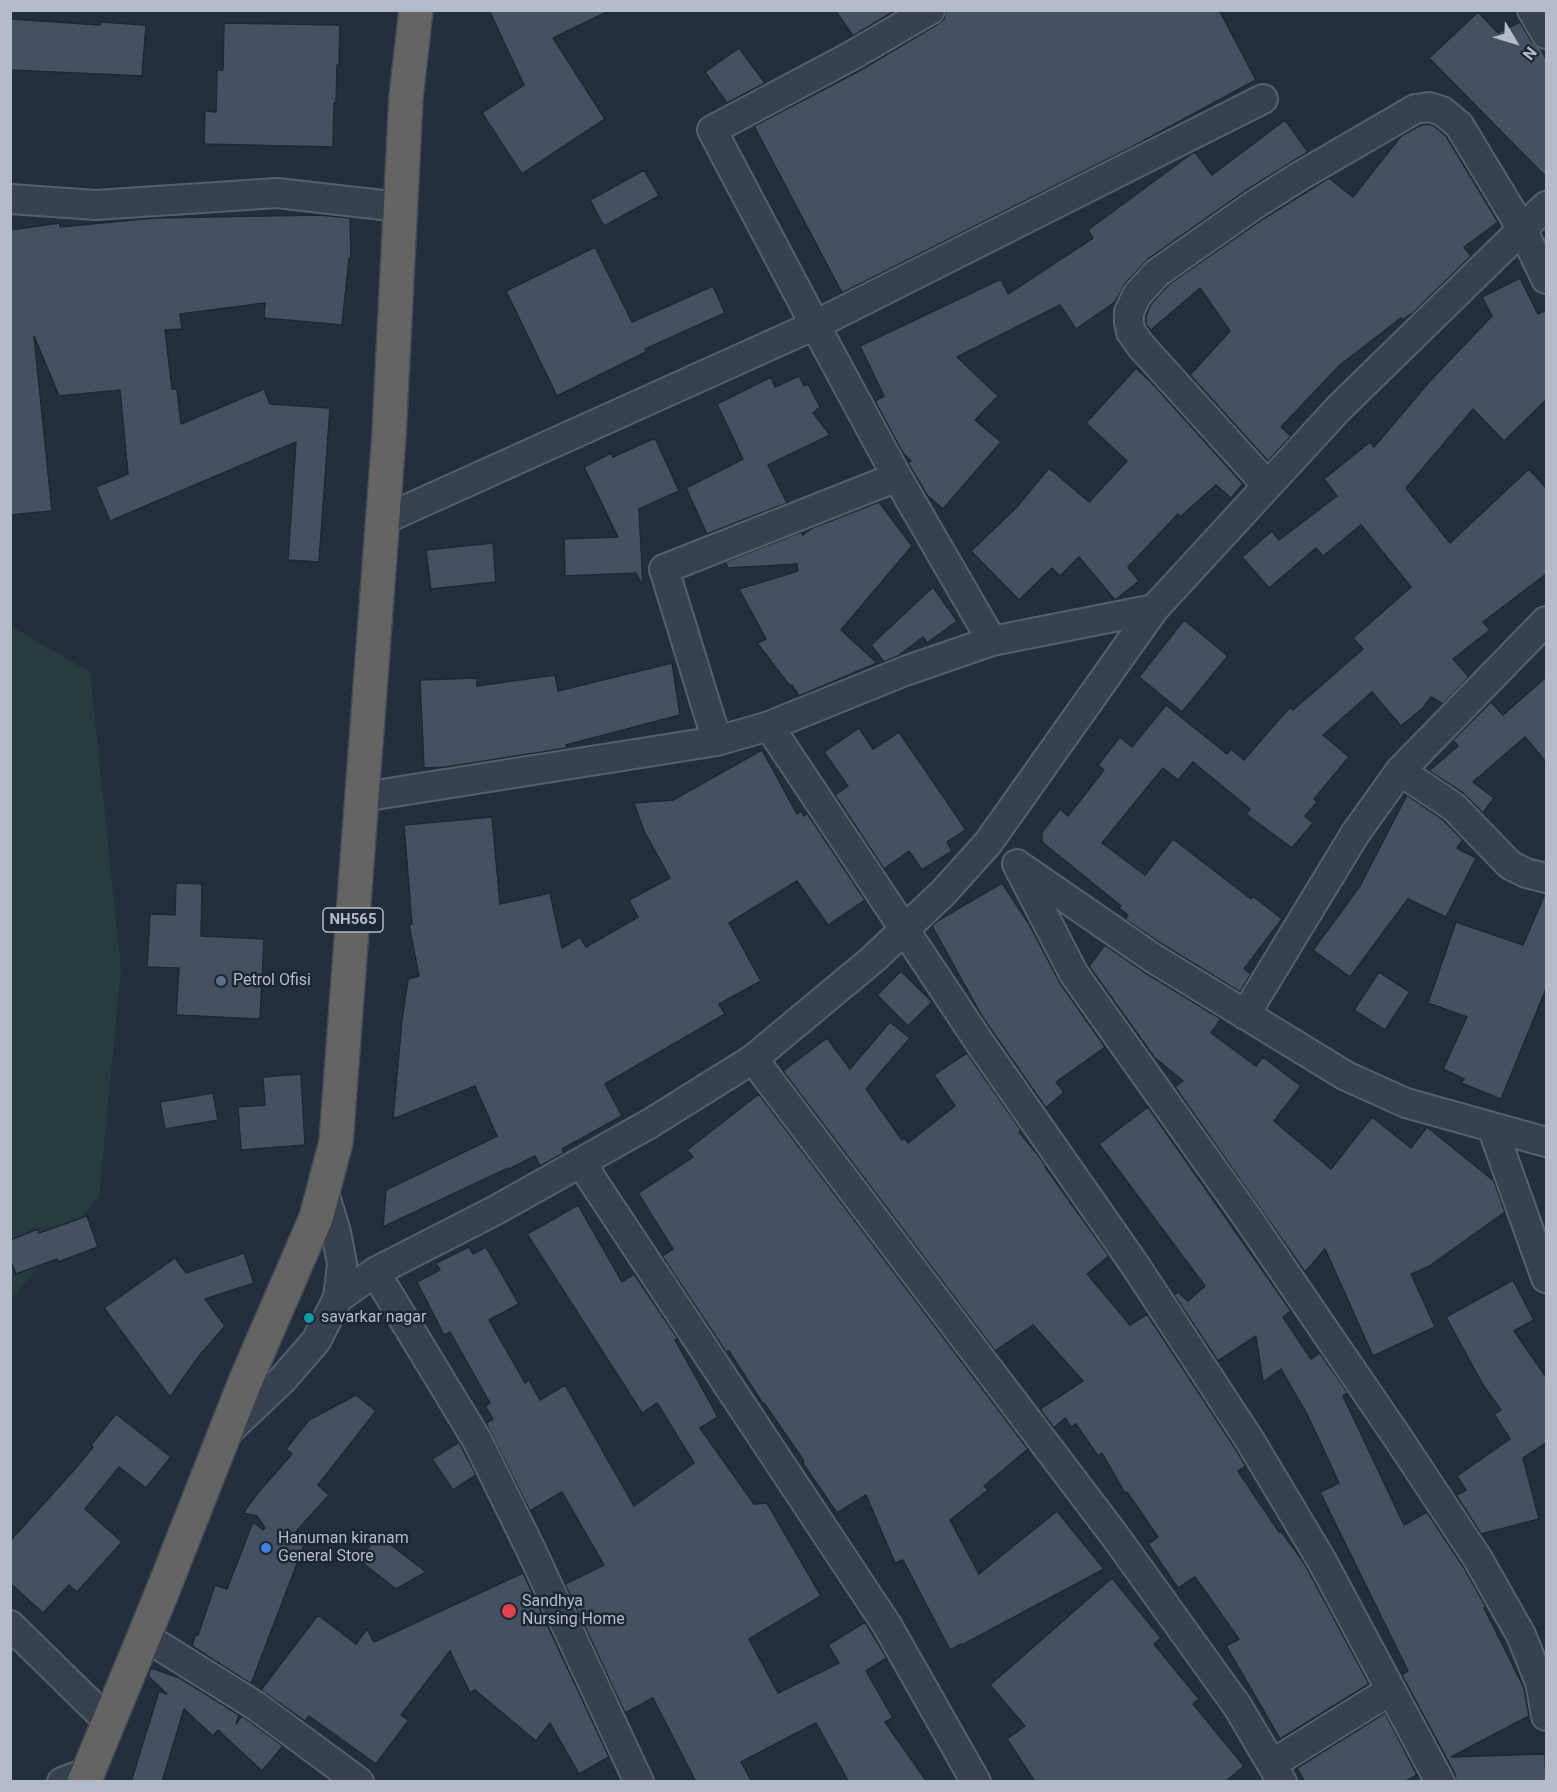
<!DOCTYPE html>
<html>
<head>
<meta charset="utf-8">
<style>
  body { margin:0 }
  #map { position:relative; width:1557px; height:1792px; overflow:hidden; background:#242f3e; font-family:Roboto,sans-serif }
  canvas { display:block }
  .frame { position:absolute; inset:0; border:12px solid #b4bcc9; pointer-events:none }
  .north { position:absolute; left:1485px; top:12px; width:60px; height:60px; -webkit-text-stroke:4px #1d2633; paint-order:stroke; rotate:128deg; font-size:16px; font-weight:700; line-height:24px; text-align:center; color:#b4bcc9 }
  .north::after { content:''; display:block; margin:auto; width:21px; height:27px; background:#b4bcc9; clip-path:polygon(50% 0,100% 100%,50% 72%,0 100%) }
</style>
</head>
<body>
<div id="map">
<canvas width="1557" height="1792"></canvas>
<div class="frame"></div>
<div class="north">N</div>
</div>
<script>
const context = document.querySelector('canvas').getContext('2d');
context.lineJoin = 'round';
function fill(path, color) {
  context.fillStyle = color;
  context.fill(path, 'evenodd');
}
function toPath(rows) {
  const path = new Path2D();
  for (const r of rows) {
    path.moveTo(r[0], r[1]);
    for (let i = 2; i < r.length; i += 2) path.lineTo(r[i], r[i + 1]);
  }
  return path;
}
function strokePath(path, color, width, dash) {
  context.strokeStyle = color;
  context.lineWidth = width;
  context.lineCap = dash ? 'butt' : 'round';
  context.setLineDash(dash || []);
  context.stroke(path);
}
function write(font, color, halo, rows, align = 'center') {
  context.font = font + ' Roboto,sans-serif';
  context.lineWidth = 5;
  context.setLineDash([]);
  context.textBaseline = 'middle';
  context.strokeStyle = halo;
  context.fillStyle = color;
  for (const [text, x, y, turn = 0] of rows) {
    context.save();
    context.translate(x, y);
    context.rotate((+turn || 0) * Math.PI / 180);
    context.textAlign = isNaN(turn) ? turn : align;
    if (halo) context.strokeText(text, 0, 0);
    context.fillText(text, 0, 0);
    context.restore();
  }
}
fill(toPath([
  [11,626,90,672,121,969,99,1197,11,1299]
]), '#263c3f');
const building = toPath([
  [489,10,611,10,553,38,605,119,522,174,482,113,524,85,489,10],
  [835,10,896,10,853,36,835,10],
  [946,10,1219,10,1256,80,1132,147,842,293,754,126,859,71,938,24,944,19,946,10],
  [1478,12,1498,33,1520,22,1532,42,1541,49,1546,59,1546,177,1429,58,1478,12],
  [10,19,100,25,101,22,146,25,142,76,10,70,10,19],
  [224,23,340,25,339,65,337,65,336,103,334,103,333,147,204,144,205,111,216,112,217,70,223,70,224,23],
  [739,48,765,83,727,103,705,72,739,48],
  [1285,120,1308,152,1245,191,1148,259,1125,284,1115,302,1076,329,1060,305,957,357,998,396,975,420,1001,442,943,509,927,495,908,463,911,461,903,453,875,401,884,396,860,346,1001,279,1008,294,1093,238,1088,230,1191,154,1195,152,1212,175,1285,120],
  [1428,124,1434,126,1446,136,1498,222,1464,247,1471,256,1414,312,1402,320,1401,318,1340,365,1281,427,1291,436,1268,461,1190,375,1230,331,1200,288,1151,330,1146,325,1146,316,1151,304,1168,285,1263,219,1329,178,1353,197,1401,136,1421,125,1428,124],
  [644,170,659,196,604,226,590,200,644,170],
  [320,215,350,218,351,258,349,258,342,325,264,318,265,303,180,314,182,329,165,330,172,389,177,389,181,424,264,389,270,404,330,408,319,562,288,560,296,442,110,521,96,487,128,474,120,390,59,396,34,336,52,511,10,515,10,230,60,223,60,227,154,218,320,215],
  [595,247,632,322,713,286,725,313,645,349,646,352,557,396,506,291,595,247],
  [1520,278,1538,314,1546,310,1546,400,1504,441,1473,409,1406,488,1450,543,1529,469,1546,488,1546,574,1483,622,1490,630,1453,659,1469,677,1443,704,1431,697,1423,708,1401,726,1372,692,1323,735,1349,757,1314,799,1317,802,1305,816,1313,823,1292,848,1246,814,1250,809,1193,762,1178,780,1163,768,1102,843,1145,875,1173,839,1251,899,1253,896,1282,919,1244,969,1251,974,1240,992,1162,944,1125,919,1128,915,1119,908,1121,906,1042,842,1042,832,1060,809,1068,816,1104,770,1098,765,1120,737,1132,747,1166,705,1227,754,1231,749,1244,760,1290,707,1293,710,1363,649,1353,638,1411,587,1361,525,1323,556,1316,548,1269,588,1242,557,1272,531,1279,540,1337,496,1324,479,1370,442,1374,447,1429,382,1492,316,1482,297,1520,278],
  [1136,368,1151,382,1243,484,1231,498,1216,485,1180,517,1178,514,1128,567,1139,581,1115,600,1079,557,1060,576,1052,568,1019,600,971,551,1016,508,1049,468,1089,502,1127,461,1086,423,1136,368],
  [799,376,804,386,808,384,820,407,813,413,830,435,768,465,787,503,707,534,686,488,743,459,717,404,771,377,775,387,799,376],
  [655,438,679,491,639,509,643,586,636,573,565,576,564,539,618,537,584,467,611,453,613,457,655,438],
  [879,502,912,546,841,630,877,663,799,696,792,685,790,686,757,643,766,639,739,589,798,571,797,564,728,568,725,562,801,532,803,535,812,528,879,502],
  [493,543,496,582,431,589,426,550,493,543],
  [933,587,957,621,927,643,923,637,898,656,884,662,871,645,933,587],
  [1184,620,1228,656,1182,712,1139,677,1184,620],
  [672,663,680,715,566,745,567,748,446,767,424,768,420,680,477,678,477,686,555,675,558,691,672,663],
  [1546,677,1546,762,1525,737,1473,782,1494,798,1483,813,1463,793,1429,771,1458,746,1453,740,1491,702,1503,715,1546,677],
  [859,728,873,749,899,732,966,830,947,842,952,851,922,870,909,851,884,869,835,795,848,786,824,752,859,728],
  [762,750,797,814,801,811,804,816,807,813,865,900,828,925,797,881,729,923,761,981,719,1004,725,1014,605,1084,622,1116,562,1149,564,1153,540,1166,535,1156,509,1169,508,1168,383,1227,386,1190,497,1136,475,1086,393,1119,402,1020,408,979,419,976,409,925,412,924,404,825,492,817,500,904,550,893,562,948,580,937,586,947,638,917,629,900,670,878,644,831,634,803,673,800,762,750],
  [1407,795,1443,820,1463,840,1457,848,1476,858,1446,917,1408,899,1350,977,1313,950,1360,886,1407,795],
  [176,883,202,884,201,936,264,939,260,1019,176,1015,179,968,147,967,150,914,175,915,176,883],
  [1002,883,1029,924,1060,983,1105,1047,1056,1082,1064,1092,1046,1108,983,1018,932,926,939,920,1002,883],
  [1545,894,1546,894,1546,989,1501,1099,1461,1083,1464,1079,1443,1069,1467,1017,1428,1003,1456,922,1523,945,1545,894],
  [1105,945,1144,972,1221,1019,1211,1033,1256,1066,1263,1057,1301,1086,1274,1121,1331,1169,1372,1117,1411,1148,1427,1127,1494,1181,1505,1212,1428,1267,1411,1274,1435,1327,1373,1356,1325,1249,1305,1272,1175,1087,1183,1081,1154,1057,1089,966,1105,945],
  [901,971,932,1002,908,1026,877,995,901,971],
  [1379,972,1410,992,1385,1030,1354,1010,1379,972],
  [890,1022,910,1038,866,1089,902,1140,905,1138,908,1143,955,1106,934,1075,967,1053,1021,1130,1019,1132,1038,1155,1046,1166,1045,1167,1109,1256,1087,1274,1130,1325,1147,1314,1235,1448,1246,1466,1238,1471,1279,1532,1281,1531,1304,1563,1369,1684,1280,1739,1226,1646,1239,1639,1195,1577,1178,1588,1148,1544,1158,1537,1127,1492,1125,1493,1102,1453,1098,1456,1076,1424,1071,1427,1065,1418,1054,1428,1040,1409,1083,1381,1033,1325,995,1351,783,1071,827,1038,850,1069,890,1022],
  [301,1074,305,1145,241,1150,238,1107,265,1105,263,1077,301,1074],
  [213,1093,218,1120,165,1129,160,1102,213,1093],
  [759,1094,1028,1449,984,1486,988,1490,950,1520,979,1574,1057,1511,1104,1569,962,1645,961,1644,950,1650,903,1560,895,1563,866,1495,837,1513,802,1462,804,1461,764,1403,763,1404,729,1351,726,1352,662,1256,673,1249,638,1193,693,1157,687,1150,759,1094],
  [1148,1107,1291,1311,1283,1317,1311,1359,1320,1353,1348,1393,1343,1396,1404,1525,1427,1512,1464,1568,1486,1607,1484,1608,1524,1688,1529,1716,1451,1757,1545,1754,1546,1782,1456,1782,1455,1774,1402,1675,1408,1671,1320,1492,1339,1483,1308,1416,1281,1369,1263,1382,1256,1336,1218,1361,1174,1295,1178,1292,1188,1301,1205,1286,1099,1144,1148,1107],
  [578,1205,622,1282,634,1274,678,1339,675,1340,718,1417,700,1428,754,1504,767,1503,821,1596,749,1639,778,1693,839,1663,828,1645,865,1622,887,1658,866,1671,893,1718,885,1722,927,1782,849,1782,816,1723,741,1762,752,1782,696,1782,653,1698,625,1713,565,1584,604,1565,562,1492,530,1511,486,1423,493,1419,485,1406,490,1403,450,1332,444,1335,417,1282,440,1270,436,1263,469,1247,473,1254,486,1247,519,1304,489,1320,525,1383,529,1380,540,1400,565,1385,634,1506,694,1463,657,1403,642,1413,527,1234,578,1205],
  [87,1216,98,1247,58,1262,57,1259,16,1274,10,1259,10,1240,38,1229,39,1233,87,1216],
  [244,1253,254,1283,205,1299,225,1326,199,1356,170,1397,104,1308,175,1258,186,1273,244,1253],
  [1513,1280,1534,1320,1514,1331,1546,1377,1546,1443,1523,1458,1539,1519,1481,1534,1456,1495,1466,1490,1457,1476,1510,1439,1494,1414,1501,1410,1483,1385,1446,1317,1513,1280],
  [356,1395,376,1411,318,1485,329,1495,293,1535,306,1540,251,1684,192,1646,196,1634,198,1635,215,1585,227,1589,253,1522,263,1530,265,1528,257,1516,243,1513,257,1494,292,1454,286,1449,309,1420,356,1395],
  [116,1414,171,1457,146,1488,119,1467,85,1509,122,1542,77,1592,69,1585,43,1613,10,1583,10,1541,75,1469,93,1447,91,1445,116,1414],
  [459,1442,476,1475,453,1490,432,1459,459,1442],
  [378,1535,426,1572,396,1589,359,1560,378,1535],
  [523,1573,609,1757,579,1774,550,1723,536,1741,475,1690,470,1693,450,1651,401,1715,409,1720,376,1764,309,1716,305,1721,261,1690,318,1615,356,1644,367,1629,374,1642,523,1573],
  [1112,1578,1161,1638,1154,1644,1199,1699,1193,1704,1244,1766,1225,1782,1035,1782,1007,1739,1025,1726,990,1685,1112,1578],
  [151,1668,180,1678,239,1715,236,1724,242,1716,283,1746,262,1771,218,1730,213,1736,184,1709,162,1782,131,1782,159,1691,167,1694,148,1676,151,1668],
  [1385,1713,1417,1775,1404,1782,1305,1782,1297,1768,1385,1713]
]);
fill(building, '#455162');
strokePath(building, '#1f2835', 1.5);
const minor = toPath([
  [930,10,851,56,712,130,815,325,1263,99],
  [1532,10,1546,34],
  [10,199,96,205,277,193,400,207],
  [1267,485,1141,346,1131,332,1129,323,1129,312,1137,295,1157,273,1254,205,1300,176,1415,109,1429,107,1442,111,1459,125,1522,229,1546,279],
  [383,520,815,325,897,477,992,641],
  [769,726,905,671,992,641,1154,609],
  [717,741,664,569,897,477],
  [1400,771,1454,807,1510,865,1526,873,1546,878],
  [363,797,717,741,769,726,980,1043,1135,1265,1249,1439,1322,1561,1440,1782],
  [1017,864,1074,974,1247,1217,1396,1435,1478,1559,1521,1635,1540,1682,1546,1716],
  [1021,867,1153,958,1346,1076,1406,1103,1546,1142],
  [1245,1015,1355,834,1400,771,1546,621],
  [753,1059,1115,1536,1238,1707,1282,1782],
  [1492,1127,1546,1278],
  [581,1163,887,1625,976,1782],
  [375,1272,477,1440,532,1552,639,1782],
  [338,1298,375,1272,496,1210,649,1124,753,1059,872,960,943,893,988,843,1154,609,1339,408,1546,206],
  [225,1434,282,1380,316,1341,338,1298,342,1264,336,1232,324,1193],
  [10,1625,108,1721],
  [144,1636,256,1706,359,1782],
  [1272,1764,1391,1690],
  [62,1782,88,1772]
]);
const trunk = toPath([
  [84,1782,161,1595,245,1382,316,1218,336,1142,389,435,406,97,416,10]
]);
strokePath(minor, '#565f6c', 32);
strokePath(trunk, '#434c59', 36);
strokePath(minor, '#38414e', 28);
strokePath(trunk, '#656462', 33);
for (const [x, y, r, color] of [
  [221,981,6,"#5c6f8a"],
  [309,1318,6,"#0f9aa8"],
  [266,1548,6,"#3f7fe0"],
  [509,1611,8,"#e0444e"]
]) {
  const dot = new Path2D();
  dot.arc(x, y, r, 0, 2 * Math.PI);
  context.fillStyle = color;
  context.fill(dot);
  strokePath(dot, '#1d2633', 2);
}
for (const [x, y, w] of [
  [353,920,60]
]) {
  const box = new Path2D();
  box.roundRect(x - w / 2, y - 12, w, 24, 4.5);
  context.fillStyle = '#1d2633';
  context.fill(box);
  strokePath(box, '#b4bcc9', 1.5);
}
write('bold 15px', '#b4bcc9', null, [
  ["NH565",353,920]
]);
write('16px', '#b4bcc9', '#1d2633', [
  ["Petrol Ofisi",233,981],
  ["savarkar nagar",321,1318],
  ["Hanuman kiranam",278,1539],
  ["General Store",278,1557],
  ["Sandhya",522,1602],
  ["Nursing Home",522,1620]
], 'left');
</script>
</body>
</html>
